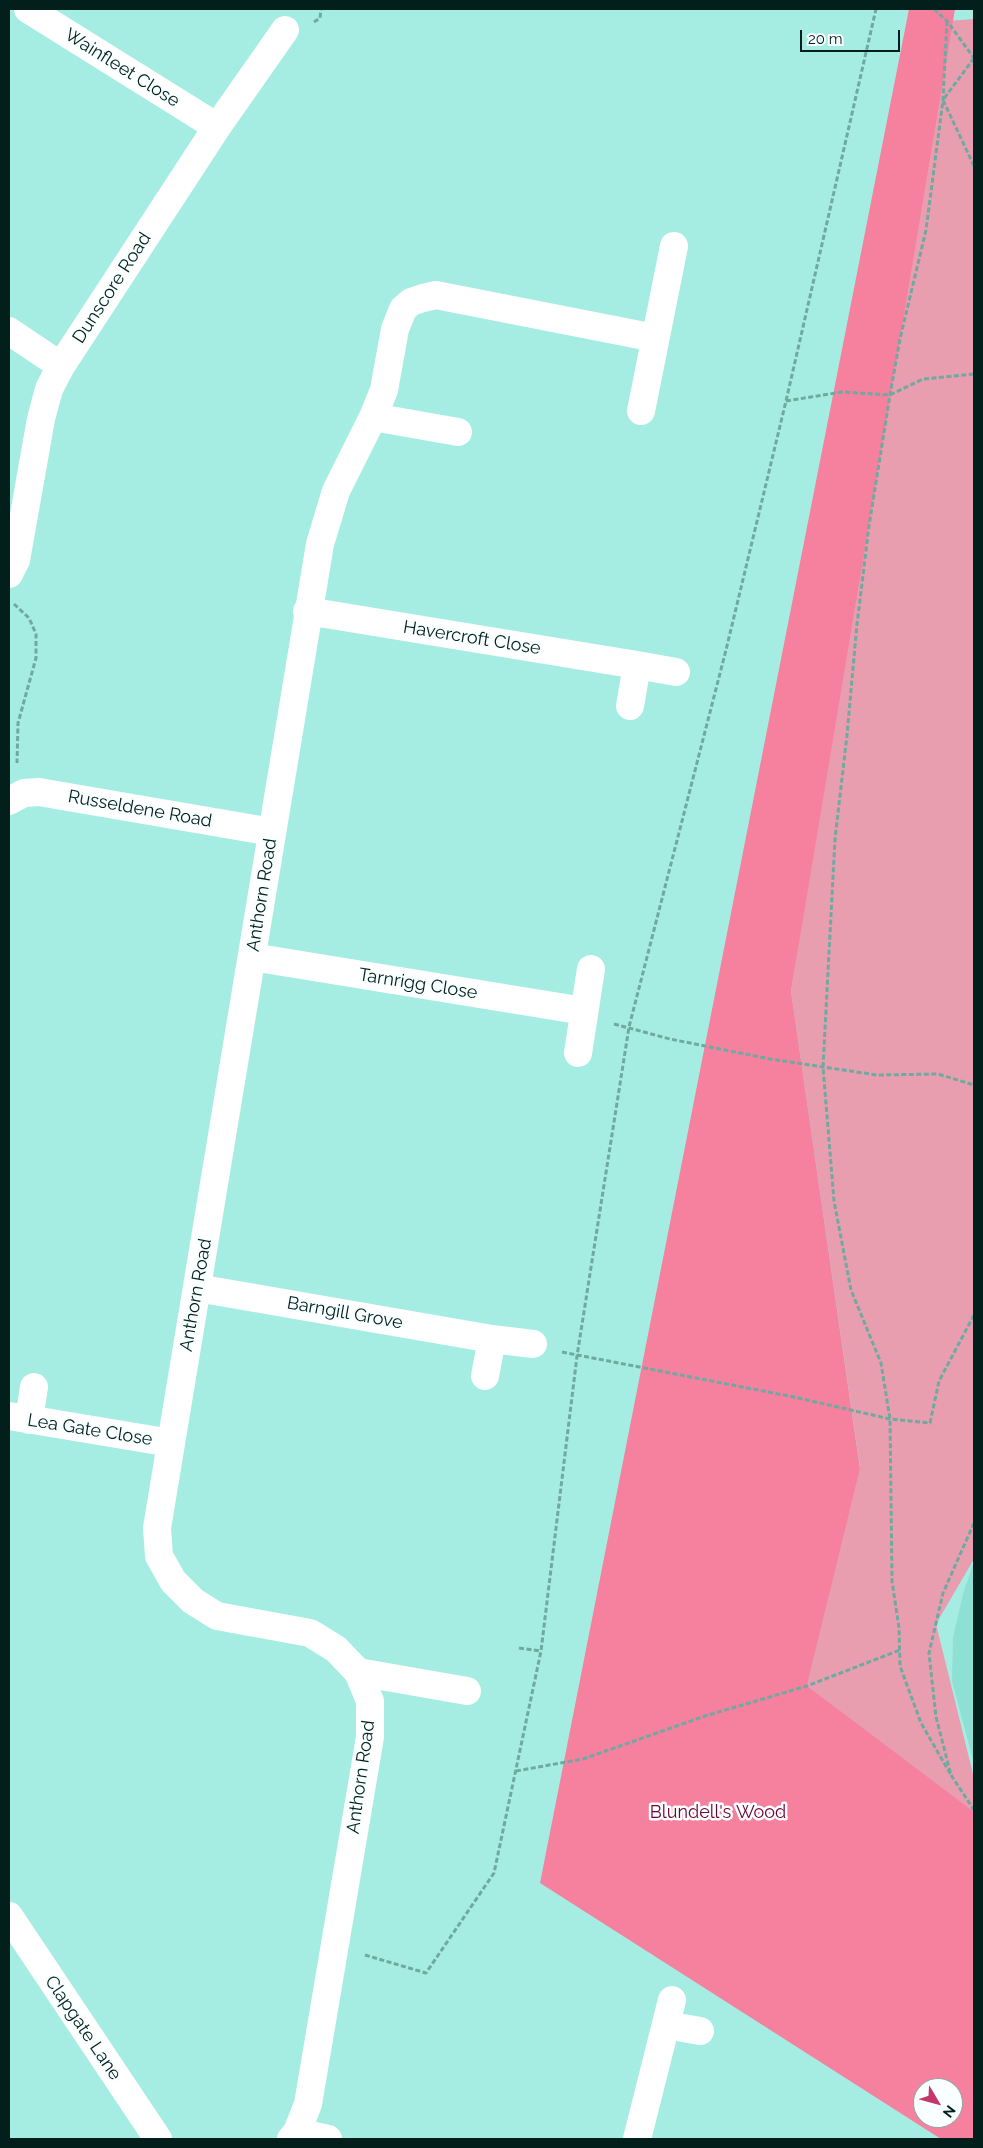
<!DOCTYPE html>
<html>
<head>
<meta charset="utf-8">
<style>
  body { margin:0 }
  #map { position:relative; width:983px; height:2148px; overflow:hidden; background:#a5ede2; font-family:Raleway,sans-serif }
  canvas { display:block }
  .frame { position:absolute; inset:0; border:10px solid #021f1c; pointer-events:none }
  .north { position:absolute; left:913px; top:2078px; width:50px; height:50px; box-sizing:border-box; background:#f8fffe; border:1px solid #96a5a4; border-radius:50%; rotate:127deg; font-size:14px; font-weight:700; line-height:20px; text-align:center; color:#021f1c }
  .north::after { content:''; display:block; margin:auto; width:18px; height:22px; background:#c43767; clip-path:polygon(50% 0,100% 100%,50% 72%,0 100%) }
  .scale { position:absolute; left:800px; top:30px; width:100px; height:22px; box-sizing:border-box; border:2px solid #021f1c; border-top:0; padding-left:6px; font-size:15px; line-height:18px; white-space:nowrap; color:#021f1c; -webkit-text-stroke:4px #f8fffe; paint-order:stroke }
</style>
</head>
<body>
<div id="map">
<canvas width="983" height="2148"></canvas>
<div class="frame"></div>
<div class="north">N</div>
<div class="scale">20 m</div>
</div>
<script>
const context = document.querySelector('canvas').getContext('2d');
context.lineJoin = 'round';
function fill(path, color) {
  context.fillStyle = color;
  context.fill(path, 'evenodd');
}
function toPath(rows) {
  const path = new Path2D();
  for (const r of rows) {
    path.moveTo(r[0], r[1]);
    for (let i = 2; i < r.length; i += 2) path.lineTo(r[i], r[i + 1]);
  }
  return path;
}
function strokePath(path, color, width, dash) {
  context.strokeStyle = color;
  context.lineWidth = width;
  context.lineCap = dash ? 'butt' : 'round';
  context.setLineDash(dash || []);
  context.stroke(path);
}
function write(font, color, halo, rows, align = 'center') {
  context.font = font + ' Raleway,sans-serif';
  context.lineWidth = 5;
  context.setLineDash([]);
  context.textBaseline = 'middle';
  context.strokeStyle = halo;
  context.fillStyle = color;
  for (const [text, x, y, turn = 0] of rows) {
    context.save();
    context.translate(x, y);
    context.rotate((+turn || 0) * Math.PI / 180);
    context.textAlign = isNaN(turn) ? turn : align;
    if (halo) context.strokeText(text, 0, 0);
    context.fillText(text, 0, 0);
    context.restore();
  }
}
fill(toPath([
  [974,1561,974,1764,952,1681,953,1638,963,1594]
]), '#8fe0d4');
fill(toPath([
  [974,19,974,1559,936,1624,974,1778,974,1819,807,1686,860,1468,791,991,947,21]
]), '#e99eaf');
fill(toPath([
  [909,9,955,9,791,991,860,1469,807,1686,974,1812,974,2139,941,2139,540,1883],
  [923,2088,953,2088,953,2118,923,2118]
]), '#f5819f');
strokePath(toPath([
  [934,9,947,21,974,58],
  [947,21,943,100,926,230,900,339,890,395,869,526,857,624,847,735,835,839,823,1067,834,1201,851,1290,881,1363,890,1419,892,1581,899,1628,900,1666,921,1723,951,1775],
  [314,22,320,18,321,9],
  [974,58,943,100,974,166],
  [786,401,842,392,890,395,923,379,974,374],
  [14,604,29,618,36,634,36,658,18,723,17,763],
  [614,1024,670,1039,770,1059,877,1075,938,1074,974,1085],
  [562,1352,794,1397,890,1419,930,1423,939,1381,974,1315],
  [974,1523,943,1593,929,1653,936,1717,951,1775,974,1810],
  [519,1648,541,1651],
  [516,1771,583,1759,705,1716,807,1686,900,1650],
  [365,1955,426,1973,494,1873,541,1651,577,1356,629,1027,726,650,786,401,876,9]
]), '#6fa9a0', 3, [5, 2.5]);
strokePath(toPath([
  [28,9,217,127],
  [9,331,61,366],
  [641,411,674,246],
  [373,417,384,390,395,329,403,309,411,302,423,298,436,295,446,297,655,338],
  [9,574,16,560,41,419,49,389,61,366,217,127,285,30],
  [307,611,637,665],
  [630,706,637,665,676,672],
  [9,801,24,793,39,792,272,832],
  [252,957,584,1011],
  [578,1053,591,969],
  [197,1288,492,1339],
  [485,1376,492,1339,533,1344],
  [9,1416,171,1443],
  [29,1420,34,1387],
  [358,1672,467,1691],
  [9,1916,158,2139],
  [666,2025,700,2031],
  [297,2132,328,2139],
  [291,2139,297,2132,308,2104,370,1737,370,1701,358,1672,336,1649,310,1633,217,1616,193,1601,173,1581,159,1556,157,1528,320,544,336,491,373,417,458,432],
  [637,2139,672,2000]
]), '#fff', 28);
write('18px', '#021f1c', '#f8fffe', [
  ["Wainfleet Close",122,68,32],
  ["Dunscore Road",112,288,-57],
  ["Havercroft Close",472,638,9],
  ["Russeldene Road",140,809,10],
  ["Anthorn Road",262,895,-81],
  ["Tarnrigg Close",418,984,9],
  ["Anthorn Road",196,1295,-80],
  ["Barngill Grove",345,1313,10],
  ["Lea Gate Close",90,1430,9],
  ["Anthorn Road",361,1777,-82],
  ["Clapgate Lane",83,2028,56]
]);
write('18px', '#710333', '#f8fffe', [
  ["Blundell's Wood",718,1813]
]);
</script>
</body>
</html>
